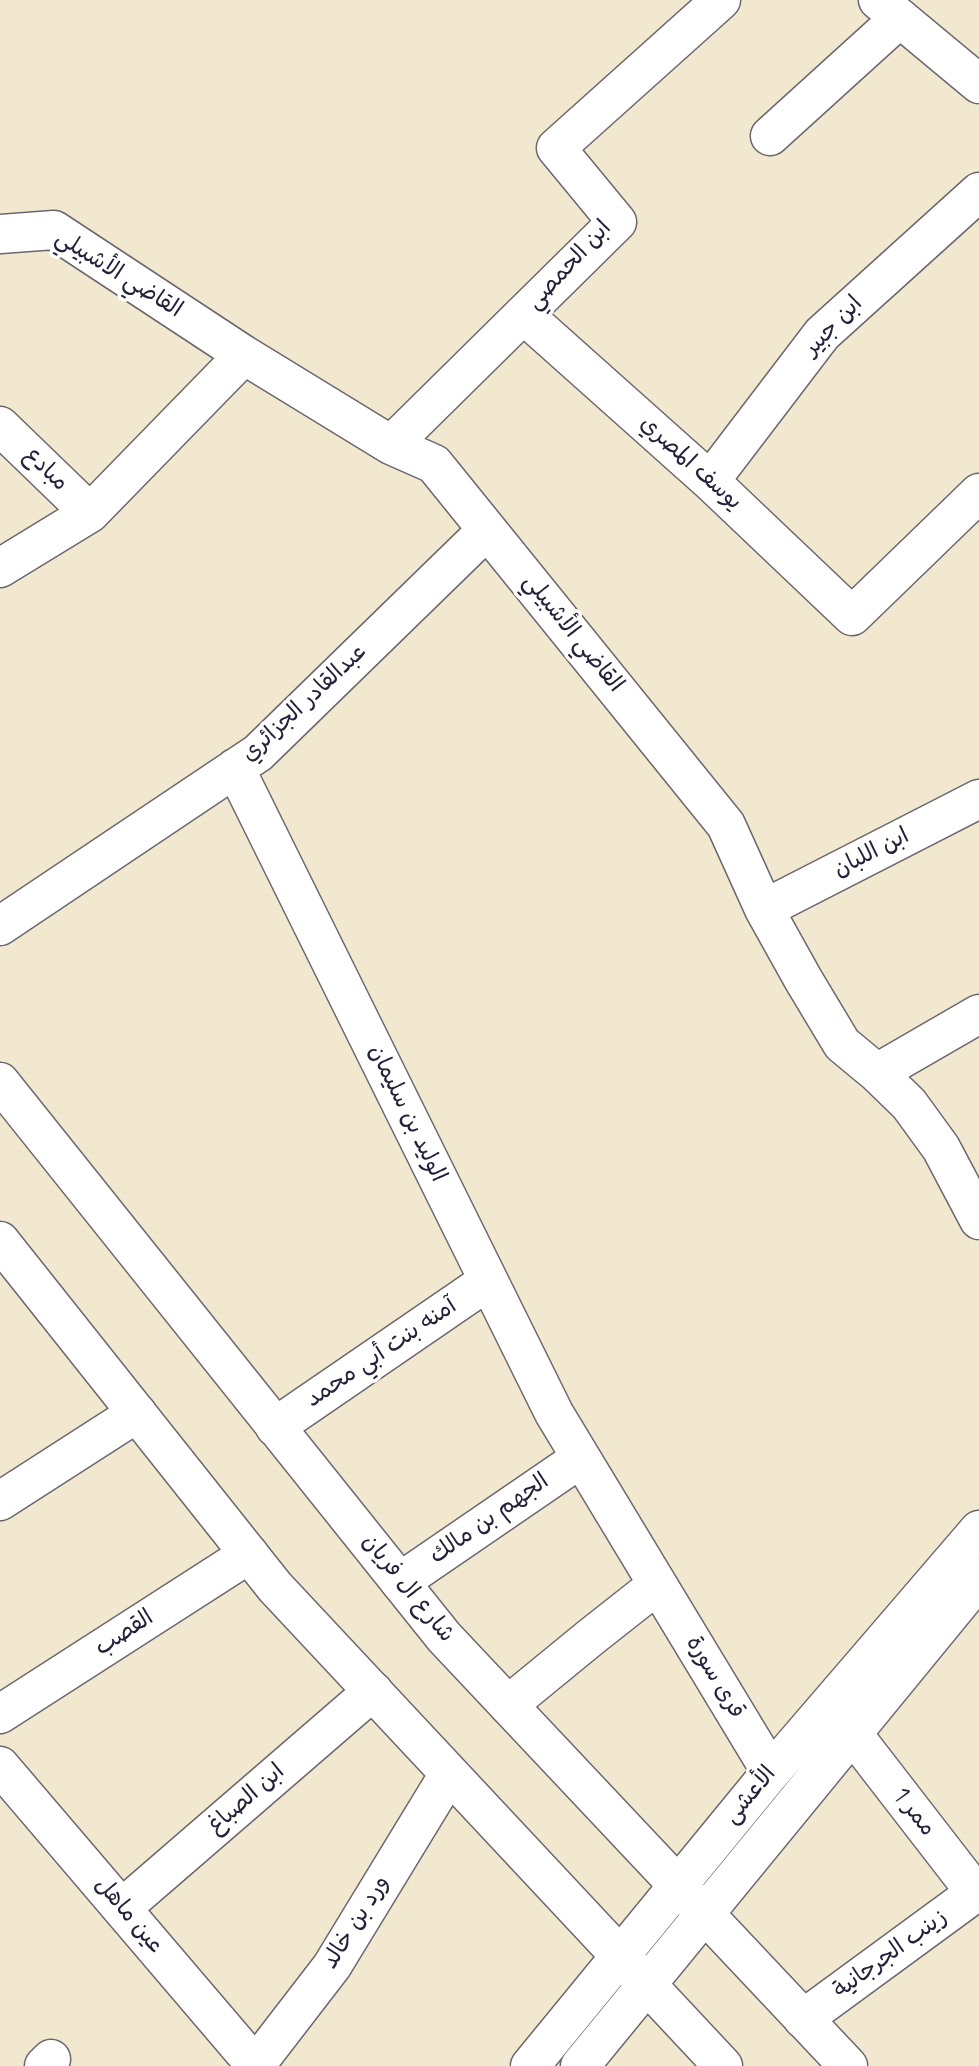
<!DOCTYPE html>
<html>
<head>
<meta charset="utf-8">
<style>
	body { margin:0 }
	canvas { display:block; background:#f2e8d0 }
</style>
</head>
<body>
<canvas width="979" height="2066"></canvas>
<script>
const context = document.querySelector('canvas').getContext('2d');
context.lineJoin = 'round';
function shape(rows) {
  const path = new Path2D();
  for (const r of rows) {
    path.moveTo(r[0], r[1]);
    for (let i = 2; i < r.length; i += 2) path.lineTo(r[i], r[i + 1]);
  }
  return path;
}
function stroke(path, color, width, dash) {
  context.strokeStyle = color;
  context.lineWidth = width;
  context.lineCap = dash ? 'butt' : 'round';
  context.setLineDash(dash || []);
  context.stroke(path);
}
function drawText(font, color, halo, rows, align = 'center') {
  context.font = font + ' Mynerve,"Playpen Sans Arabic",sans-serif';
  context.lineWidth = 7;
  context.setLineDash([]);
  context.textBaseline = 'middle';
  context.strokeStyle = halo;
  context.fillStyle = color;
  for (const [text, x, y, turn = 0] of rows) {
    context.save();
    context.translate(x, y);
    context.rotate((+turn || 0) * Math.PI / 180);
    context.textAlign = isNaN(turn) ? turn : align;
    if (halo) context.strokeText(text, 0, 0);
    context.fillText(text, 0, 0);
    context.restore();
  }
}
const minor = shape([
	[878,0,979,84],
	[770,136,900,18],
	[0,234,54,230,244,355,391,445,434,464,726,825,764,909,803,979,842,1044,877,1073,909,1104,941,1148,979,1220],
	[524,315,710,481,852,616,979,493],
	[0,426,90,513],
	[391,445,617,222,556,148,721,0],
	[710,481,822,334,979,192],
	[0,568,90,513,244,355],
	[235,768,554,1413,771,1772],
	[764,909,979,799],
	[0,926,258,753,487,530],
	[877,1073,979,1014],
	[275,1427,488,1281],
	[0,1501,137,1413],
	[400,1582,581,1458],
	[508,1705,591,1637,657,1585],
	[0,1714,249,1554],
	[852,1733,975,1892],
	[0,1766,256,2066],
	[122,1908,373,1691],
	[803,2019,979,1890],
	[44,2066,51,2059],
	[255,2066,332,1966,449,1774]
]);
const tertiary = shape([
	[530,2066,771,1772,979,1530],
	[580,2066,979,1579]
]);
const secondary = shape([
	[0,1082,444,1637,848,2066],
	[0,1241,275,1587,723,2066]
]);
stroke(minor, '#6b676f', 41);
stroke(tertiary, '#6b676f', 41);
stroke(secondary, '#6b676f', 41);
stroke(minor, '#fff', 38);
stroke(tertiary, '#fff', 38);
stroke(secondary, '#fff', 38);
drawText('23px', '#22223b', '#fff', [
	["ابن الحمصي",570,266,-47],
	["القاضي الأشبيلي",118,275,32],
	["ابن جبير",834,327,-46],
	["يوسف المصري",690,464,42],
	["مبادع",45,470,44],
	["القاضي الأشبيلي",572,634,51],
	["عبدالقادر الجزائري",305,704,-43],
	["ابن اللبان",872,854,-27],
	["الوليد بن سليمان",406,1114,64],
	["آمنه بنت أبي محمد",382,1354,-34],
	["الجهم بن مالك",490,1520,-35],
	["شارع ال فريان",407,1589,51],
	["القصب",125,1634,-33],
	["قرى سورة",714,1678,59],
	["الأعشى",751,1796,-50],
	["ابن الصباغ",247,1800,-41],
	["ممر 1",913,1813,52],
	["عين ماهل",128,1916,50],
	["ورد بن خالد",357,1923,-58],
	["زينب الجرجانية",891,1955,-36]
]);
</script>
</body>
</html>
